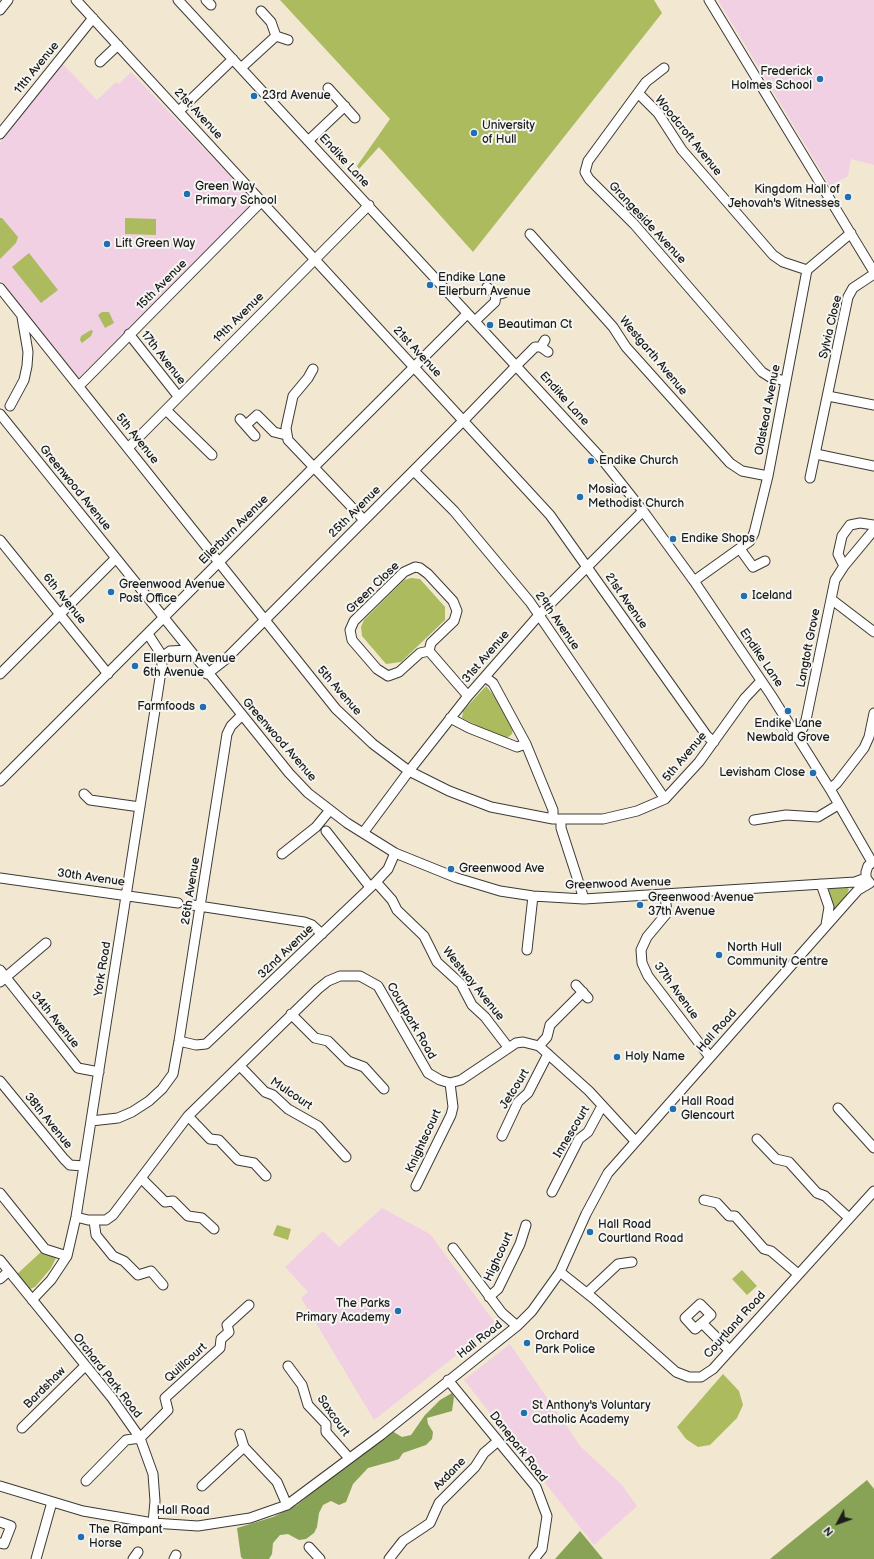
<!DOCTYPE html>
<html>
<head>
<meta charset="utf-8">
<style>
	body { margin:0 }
	#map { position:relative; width:874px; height:1559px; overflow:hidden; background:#f2e7d1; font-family:"Balsamiq Sans",sans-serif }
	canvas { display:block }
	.north { position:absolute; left:818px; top:1503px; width:40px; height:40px; -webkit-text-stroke:3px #f6f6f2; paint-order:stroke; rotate:229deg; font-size:11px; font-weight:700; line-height:16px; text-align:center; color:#1c1c1c }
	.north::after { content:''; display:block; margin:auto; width:14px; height:18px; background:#1c1c1c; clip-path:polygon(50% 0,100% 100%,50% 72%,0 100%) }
</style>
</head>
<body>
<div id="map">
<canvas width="874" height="1559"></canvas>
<div class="north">N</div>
</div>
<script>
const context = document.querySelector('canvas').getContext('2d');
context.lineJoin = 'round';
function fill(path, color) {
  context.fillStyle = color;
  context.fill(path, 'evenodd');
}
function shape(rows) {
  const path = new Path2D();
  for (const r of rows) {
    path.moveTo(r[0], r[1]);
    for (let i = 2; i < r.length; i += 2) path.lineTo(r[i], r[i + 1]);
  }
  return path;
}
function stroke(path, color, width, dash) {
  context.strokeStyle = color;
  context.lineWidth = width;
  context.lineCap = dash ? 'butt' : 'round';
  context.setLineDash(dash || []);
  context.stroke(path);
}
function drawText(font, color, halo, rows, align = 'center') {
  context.font = font + ' "Balsamiq Sans",sans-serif';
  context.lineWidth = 4;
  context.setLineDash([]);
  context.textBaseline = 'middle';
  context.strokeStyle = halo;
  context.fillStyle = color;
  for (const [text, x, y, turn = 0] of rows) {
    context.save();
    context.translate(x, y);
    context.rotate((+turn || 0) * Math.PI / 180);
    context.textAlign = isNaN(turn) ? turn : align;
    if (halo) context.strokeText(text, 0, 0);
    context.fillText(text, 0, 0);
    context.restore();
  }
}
fill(shape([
	[718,0,874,0,874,165,851,159,848,176,830,186],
	[62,63,97,100,116,82,119,84,131,72,250,197,250,207,79,378,0,280,0,143],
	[382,1208,430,1234,496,1324,374,1420,301,1298,308,1292,285,1267,323,1231,339,1247],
	[510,1344,581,1447,622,1485,637,1506,594,1545,464,1380]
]), '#f1d0e4');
fill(shape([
	[280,0,654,0,662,13,473,252,379,147,359,169,357,166,390,119],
	[0,218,2,218,18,237,16,243,0,259],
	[125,218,156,219,156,235,125,234],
	[29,253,58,290,41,303,12,267],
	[102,312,109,312,114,323,105,328,98,315],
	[91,330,93,331,91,336,82,343,80,340,81,336],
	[411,578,420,579,445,607,445,620,401,662,386,664,362,636,361,627,364,620,404,580],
	[486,686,496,698,513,728,512,734,507,738,504,739,504,737,490,732,462,718,463,711],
	[846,887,849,889,845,899,832,916,828,890,830,888],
	[277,1225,291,1229,288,1240,273,1235],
	[42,1251,53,1254,56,1258,51,1268,35,1287,30,1289,25,1287,15,1276],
	[742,1270,757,1286,747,1295,732,1279],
	[723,1374,739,1391,743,1405,737,1418,710,1445,698,1447,686,1439,677,1427]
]), '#abbb5e');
fill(shape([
	[452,1393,454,1397,452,1411,427,1418,428,1424,433,1432,432,1439,426,1445,403,1453,399,1459,393,1461,368,1468,353,1484,346,1502,339,1505,331,1501,323,1505,319,1513,317,1527,314,1533,306,1539,299,1540,288,1534,280,1535,273,1543,272,1554,269,1559,243,1559,241,1557,237,1528,273,1517,297,1505,346,1465,392,1431,402,1437,411,1435,425,1415,440,1400],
	[867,1480,874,1489,874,1559,770,1559],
	[580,1531,603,1559,555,1559]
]), '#88a355');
const minor = shape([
	[76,0,550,515,707,736,714,742],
	[178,0,601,458,643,511,694,581,771,695,830,789,872,862],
	[206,0,211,5],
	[709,0,874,272],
	[0,10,8,0],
	[261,11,271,22,276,36,288,40],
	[100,62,118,45],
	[241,68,276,36],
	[664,68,646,82,588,161,585,172,589,179,634,224,762,372,770,377,785,381],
	[328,88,355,118],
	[638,93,658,113,682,150,773,255,783,262,807,270],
	[179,111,233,59],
	[0,134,93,18],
	[308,141,345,106],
	[530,234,613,327,626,347,730,463,742,471,768,476],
	[487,287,496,295,504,293],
	[0,288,336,709,373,744,409,771,449,791,491,807,553,819,603,819,637,811,665,799,699,762,745,698,761,681],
	[475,321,495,302,496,295],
	[129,334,178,396],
	[545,340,541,347,548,352],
	[313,369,308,378,293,396,286,428,288,440,364,520],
	[79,386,262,201],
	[828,396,874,405],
	[10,406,24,380,27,366,28,352,22,317],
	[166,410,212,455],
	[0,414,289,773,308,793,347,823,395,853,457,878,500,891,533,896,584,899,855,882,866,878],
	[240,419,255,436],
	[246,425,257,415,274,432,286,435],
	[128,448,369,205],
	[816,454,874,466],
	[414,471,454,511,530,602,665,799],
	[810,478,848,297,853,288,874,274],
	[0,540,108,674],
	[740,549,753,567,765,561],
	[844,566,838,554,842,536,850,525,860,523,874,525],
	[694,581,750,541,754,533,768,476,807,270,851,233],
	[831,599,874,632],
	[429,651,431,643,454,621,457,611,453,601,428,574,420,568,415,567,404,572,354,621,350,630,352,640,377,669,388,676,399,672,420,653,429,651,468,696],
	[161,658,170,651,188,650],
	[0,674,116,558],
	[207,674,225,660,464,420,517,365,535,347,541,347],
	[485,677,493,683,526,744,553,810,553,819],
	[450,718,469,728,517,747,526,744],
	[795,733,803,728,806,720,835,580,844,566,874,530],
	[0,781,467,314],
	[830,789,837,783,864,748,869,737,874,713],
	[84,794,90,800,140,807],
	[561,820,561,828,584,899],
	[754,820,786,815,818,817,838,805],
	[326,831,370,887],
	[363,833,409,771,468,696,539,615,643,511],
	[282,854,316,827,330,810],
	[0,878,178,903],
	[376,882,392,900,397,910,424,936,437,962,461,984,472,1005,485,1017,508,1047],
	[870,883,866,878,866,872,868,866,874,861],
	[821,884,829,907,826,925],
	[665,895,667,913,647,937,641,950,642,963,648,976,709,1056],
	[192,905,304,922,312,925,322,934],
	[527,950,533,896],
	[0,970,78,1068,99,1072],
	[0,982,46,943],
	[576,985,588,998],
	[291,1014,315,1038,328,1041,348,1061,364,1067,384,1089],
	[179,1041,196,1045,206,1044,376,882,388,869,395,853],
	[539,1046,547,1037,550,1025,583,992],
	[240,1066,265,1092,273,1095,288,1109,318,1126,346,1157],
	[0,1081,64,1159,70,1165,84,1166],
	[838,1108,874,1148],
	[188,1116,210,1139,219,1140,238,1160,254,1163,266,1176],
	[91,1121,118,1118,132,1112,149,1101,162,1089,173,1074,179,1041,227,734,231,726,241,716],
	[502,1136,518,1102,528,1093,548,1054],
	[757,1139,776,1159,789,1162,817,1193,825,1196,849,1218],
	[141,1178,165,1202,173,1201,188,1216,202,1218,214,1229],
	[416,1186,451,1115,453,1107,450,1083],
	[552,1192,579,1139,588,1132,602,1106],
	[0,1193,45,1249,67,1256],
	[704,1200,717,1203,729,1216,735,1216,764,1249,771,1251,798,1274],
	[76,1217,88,1220,106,1220,113,1215,188,1116,318,989,328,981,340,976,360,976,378,986,428,1073,440,1080,450,1083,461,1080,516,1043,523,1042,539,1046,589,1091,635,1141],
	[94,1221,96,1235,113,1256,124,1261,138,1275,151,1271,163,1285],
	[453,1248,502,1313,517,1326],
	[0,1260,112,1398,140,1438,153,1474,155,1501,153,1523],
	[560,1272,594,1299,676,1372,689,1377,701,1377,713,1369,874,1191],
	[0,1279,9,1271],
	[587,1293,618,1264,632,1262],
	[489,1297,498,1289,520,1244,526,1225],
	[32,1300,51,1280,67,1256,76,1217,162,665,161,654,148,634],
	[702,1323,711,1315,700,1304,685,1318,695,1329,702,1323,729,1350],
	[288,1366,302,1385,308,1405,326,1424,326,1432,349,1458],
	[448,1380,536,1487,547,1516,542,1549,534,1559],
	[22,1428,85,1366],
	[240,1434,244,1447,277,1482,287,1505],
	[140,1438,168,1410,165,1398,220,1348,221,1339,229,1332,227,1325,249,1305],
	[86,1481,126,1440,140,1438],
	[0,1486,83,1511,153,1523,198,1526,250,1518,287,1505,381,1435,517,1326,532,1311,560,1272,586,1214,608,1173,849,900,858,890,870,883],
	[202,1486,244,1447],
	[0,1522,11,1526,4,1544,0,1543],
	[309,1547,320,1559],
	[36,1559,52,1502],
	[133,1559,138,1552],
	[174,1559,176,1555],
	[389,1559,403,1541,430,1523,439,1503,475,1467,484,1453,498,1441]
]);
stroke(minor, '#3c3a37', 11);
stroke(minor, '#fff', 9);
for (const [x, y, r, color] of [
	[820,79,4,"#1f6fb2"],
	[254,96,4,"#1f6fb2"],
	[474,133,4,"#1f6fb2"],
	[187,194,4,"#1f6fb2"],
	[848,197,4,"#1f6fb2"],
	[107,244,4,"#1f6fb2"],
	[430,285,4,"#1f6fb2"],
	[490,325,4,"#1f6fb2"],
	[591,461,4,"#1f6fb2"],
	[580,497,4,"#1f6fb2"],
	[673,539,4,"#1f6fb2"],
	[111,592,4,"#1f6fb2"],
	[744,596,4,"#1f6fb2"],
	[135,666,4,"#1f6fb2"],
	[203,707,4,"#1f6fb2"],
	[788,711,4,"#1f6fb2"],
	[813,773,4,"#1f6fb2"],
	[451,869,4,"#1f6fb2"],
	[640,905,4,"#1f6fb2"],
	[719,955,4,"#1f6fb2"],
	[617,1057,4,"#1f6fb2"],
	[673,1109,4,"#1f6fb2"],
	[590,1232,4,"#1f6fb2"],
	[398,1311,4,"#1f6fb2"],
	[527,1343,4,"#1f6fb2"],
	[524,1413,4,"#1f6fb2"],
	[81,1537,4,"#1f6fb2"]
]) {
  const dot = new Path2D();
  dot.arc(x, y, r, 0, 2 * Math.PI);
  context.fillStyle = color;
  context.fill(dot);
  stroke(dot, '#f6f6f2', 1.5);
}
drawText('12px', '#1c1c1c', '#f6f6f2', [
	["11th Avenue",37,68,-51],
	["21st Avenue",198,114,47],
	["Woodcroft Avenue",688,136,51],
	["Endike Lane",344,161,47],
	["Grangeside Avenue",647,223,47],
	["15th Avenue",162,285,-45],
	["19th Avenue",239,318,-45],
	["Sylvia Close",831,327,-77],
	["21st Avenue",417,352,47],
	["Westgarth Avenue",653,356,50],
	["17th Avenue",163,358,52],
	["Endike Lane",564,399,48],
	["Oldstead Avenue",768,410,-79],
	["5th Avenue",137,439,51],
	["Greenwood Avenue",75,488,51],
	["25th Avenue",355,512,-45],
	["Ellerburn Avenue",234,530,-45],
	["Green Close",373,588,-44],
	["6th Avenue",64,599,51],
	["21st Avenue",626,601,55],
	["29th Avenue",557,621,55],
	["Langtoft Grove",809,648,-79],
	["31st Avenue",486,657,-49],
	["Endike Lane",761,658,56],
	["5th Avenue",339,691,49],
	["Greenwood Avenue",279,740,49],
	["5th Avenue",685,757,-50],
	["30th Avenue",91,878,8],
	["Greenwood Avenue",618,884,-2],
	["26th Avenue",191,891,-81],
	["32nd Avenue",286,952,-44],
	["York Road",103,969,-81],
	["Westway Avenue",473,984,51],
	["37th Avenue",676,991,54],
	["34th Avenue",55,1020,51],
	["Courtpark Road",411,1021,60],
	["Hall Road",717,1031,-48],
	["Jetcourt",515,1089,-58],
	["Mulcourt",291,1094,34],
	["38th Avenue",48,1121,51],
	["Innescourt",572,1132,-59],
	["Knightscourt",424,1141,-65],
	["Highcourt",499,1257,-65],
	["Courtland Road",735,1325,-48],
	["Hall Road",480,1340,-38],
	["Quillcourt",186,1363,-42],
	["Orchard Park Road",107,1376,52],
	["Bardshaw",45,1388,-45],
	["Saxcourt",333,1416,55],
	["Danepark Road",518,1447,52],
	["Axdane",450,1474,-46],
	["Hall Road",183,1511]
]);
drawText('12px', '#1c1c1c', '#f6f6f2', [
	["Frederick",812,72,"right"],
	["Holmes School",812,86,"right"],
	["23rd Avenue",262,96],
	["University",482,126],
	["of Hull",482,140],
	["Green Way",195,187],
	["Primary School",195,201],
	["Kingdom Hall of",840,190,"right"],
	["Jehovah's Witnesses",840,204,"right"],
	["Lift Green Way",115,244],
	["Endike Lane",438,278],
	["Ellerburn Avenue",438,292],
	["Beautiman Ct",498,325],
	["Endike Church",599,461],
	["Mosiac",588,490],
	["Methodist Church",588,504],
	["Endike Shops",681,539],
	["Greenwood Avenue",119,585],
	["Post Office",119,599],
	["Iceland",752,596],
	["Ellerburn Avenue",143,659],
	["6th Avenue",143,673],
	["Farmfoods",195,707,"right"],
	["Endike Lane",788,724,"center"],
	["Newbald Grove",788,738,"center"],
	["Levisham Close",805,773,"right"],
	["Greenwood Ave",459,869],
	["Greenwood Avenue",648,898],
	["37th Avenue",648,912],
	["North Hull",727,948],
	["Community Centre",727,962],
	["Holy Name",625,1057],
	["Hall Road",681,1102],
	["Glencourt",681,1116],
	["Hall Road",598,1225],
	["Courtland Road",598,1239],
	["The Parks",390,1304,"right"],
	["Primary Academy",390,1318,"right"],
	["Orchard",535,1336],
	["Park Police",535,1350],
	["St Anthony's Voluntary",532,1406],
	["Catholic Academy",532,1420],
	["The Rampant",89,1530],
	["Horse",89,1544]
], 'left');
</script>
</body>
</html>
